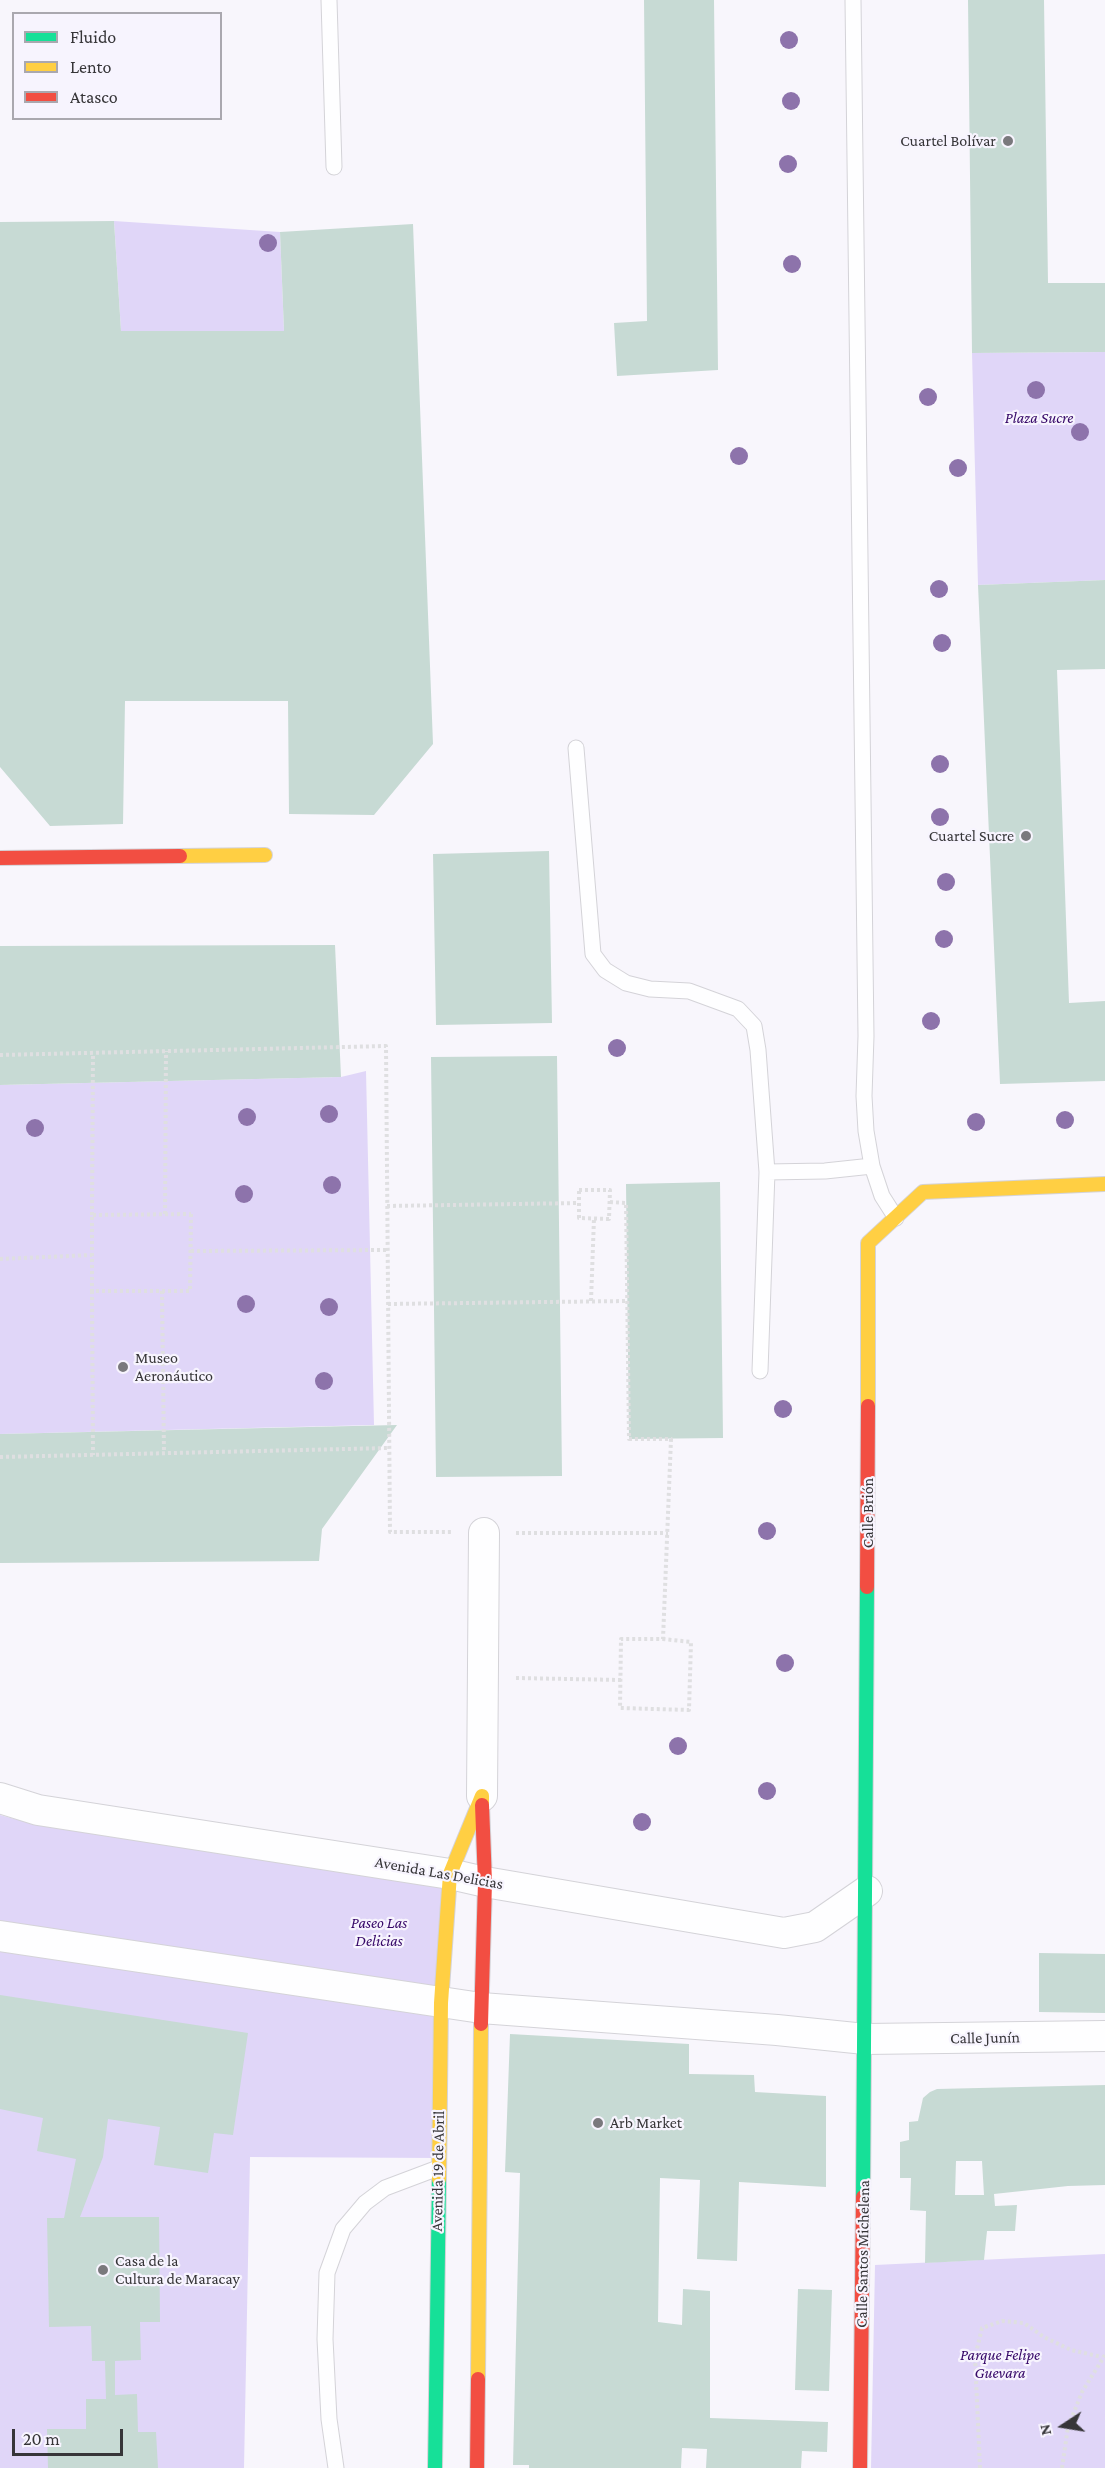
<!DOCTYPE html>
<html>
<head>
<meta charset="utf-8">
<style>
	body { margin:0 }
	#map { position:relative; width:1105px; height:2468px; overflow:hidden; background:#f8f6fc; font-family:"Crimson Pro",serif }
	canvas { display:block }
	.legend { position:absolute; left:12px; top:12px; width:210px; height:108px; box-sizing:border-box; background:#f7f4fe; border:2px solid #aaa8af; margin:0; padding:8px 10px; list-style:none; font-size:18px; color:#363538 }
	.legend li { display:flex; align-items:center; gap:12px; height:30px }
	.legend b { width:30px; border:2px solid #aaa8af }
	.north { position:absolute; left:1033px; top:2396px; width:60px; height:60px; -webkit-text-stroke:4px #f7f4fe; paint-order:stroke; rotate:258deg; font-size:16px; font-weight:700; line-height:24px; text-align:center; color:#363538 }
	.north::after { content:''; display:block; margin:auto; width:21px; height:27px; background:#363538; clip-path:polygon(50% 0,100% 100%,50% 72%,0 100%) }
	.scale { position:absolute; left:12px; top:2429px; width:111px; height:27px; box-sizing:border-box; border:3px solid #363538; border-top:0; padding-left:8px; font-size:18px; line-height:21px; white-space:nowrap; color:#363538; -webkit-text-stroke:4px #f7f4fe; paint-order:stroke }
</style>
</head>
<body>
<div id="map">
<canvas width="1105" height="2468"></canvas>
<ul class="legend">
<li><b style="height:8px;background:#16e098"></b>Fluido</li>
<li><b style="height:8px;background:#ffcf43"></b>Lento</li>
<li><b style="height:8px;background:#f24e42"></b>Atasco</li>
</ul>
<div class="north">N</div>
<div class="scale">20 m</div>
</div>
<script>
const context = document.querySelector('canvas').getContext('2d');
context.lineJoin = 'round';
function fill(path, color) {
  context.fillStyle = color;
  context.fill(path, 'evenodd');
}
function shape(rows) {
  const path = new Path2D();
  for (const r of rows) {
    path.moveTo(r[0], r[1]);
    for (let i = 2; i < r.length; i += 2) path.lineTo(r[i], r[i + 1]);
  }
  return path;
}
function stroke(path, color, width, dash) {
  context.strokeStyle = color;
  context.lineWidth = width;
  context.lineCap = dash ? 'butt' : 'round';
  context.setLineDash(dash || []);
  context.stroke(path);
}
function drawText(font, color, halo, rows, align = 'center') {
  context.font = font + ' "Crimson Pro",serif';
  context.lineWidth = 4.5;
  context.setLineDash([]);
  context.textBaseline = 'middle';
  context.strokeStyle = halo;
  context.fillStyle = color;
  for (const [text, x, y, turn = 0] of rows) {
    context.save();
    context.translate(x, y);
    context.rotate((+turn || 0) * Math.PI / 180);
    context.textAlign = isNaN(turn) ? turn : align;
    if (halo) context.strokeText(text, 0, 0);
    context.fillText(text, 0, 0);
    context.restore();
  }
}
fill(shape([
	[114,221,280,232,284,331,121,331],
	[1105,352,1105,580,978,585,972,353],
	[366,1071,374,1425,0,1434,0,1085,341,1077],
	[0,1815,37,1825,448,1881,439,2158,250,2157,244,2468,0,2468],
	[1105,2254,1105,2468,871,2468,875,2265]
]), '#e0d6f8');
fill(shape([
	[644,0,714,0,718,370,617,376,614,323,647,321],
	[968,0,1044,0,1048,283,1105,283,1105,352,972,353],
	[114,221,121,331,284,331,280,232,413,224,433,744,374,815,289,814,288,701,125,701,123,824,50,826,0,767,0,222],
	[1105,580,1105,669,1057,670,1069,1003,1105,1001,1105,1081,1000,1084,978,585],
	[549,851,552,1023,436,1025,433,854],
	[335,945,341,1077,0,1085,0,946],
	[557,1056,562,1476,436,1477,431,1057],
	[720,1182,723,1438,629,1439,626,1184],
	[397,1425,322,1529,319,1561,0,1563,0,1434],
	[1039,1953,1105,1954,1105,2013,1039,2012],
	[0,1995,248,2033,233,2135,214,2133,208,2173,154,2165,160,2127,108,2119,103,2157,80,2217,159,2217,160,2322,140,2322,141,2360,115,2361,115,2395,137,2394,138,2432,156,2432,158,2468,48,2468,47,2429,86,2429,86,2399,106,2399,105,2361,92,2361,91,2326,49,2327,47,2218,64,2218,76,2159,37,2151,43,2118,0,2109],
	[510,2034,689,2044,689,2074,754,2075,755,2092,826,2096,826,2187,739,2182,737,2261,697,2259,700,2180,660,2178,658,2322,682,2325,683,2289,710,2291,710,2418,828,2422,827,2452,802,2451,801,2468,706,2468,707,2449,682,2448,681,2468,529,2468,529,2465,513,2465,520,2173,505,2172],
	[1105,2085,1105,2185,1068,2186,994,2194,995,2206,1017,2205,1015,2231,987,2231,984,2260,925,2263,926,2211,910,2210,911,2178,900,2178,900,2142,909,2140,909,2122,918,2121,923,2098,930,2092,937,2089],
	[956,2161,982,2161,984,2195,955,2195],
	[798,2289,832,2290,829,2391,795,2390]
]), '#c7dad4');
const lane = shape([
	[329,0,334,167],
	[853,0,866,1036,864,1096,866,1131,872,1166,882,1196,896,1218],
	[576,748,593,954,605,970,626,983,650,989,689,991,738,1009,754,1026,758,1050,767,1172],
	[760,1371,767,1172,825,1171,872,1166],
	[336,2468,329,2419,325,2339,327,2273,343,2229,365,2203,385,2188,438,2168]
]);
const street = shape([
	[482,1796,484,1533],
	[0,1798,38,1810,450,1874,485,1882,784,1933,815,1927,867,1891],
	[0,1936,481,2008,777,2030,865,2039,1105,2036]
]);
const fast = shape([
	[863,2197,867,1587],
	[435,2468,439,2179]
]);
const slow = shape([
	[180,856,265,855],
	[868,1406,868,1243,923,1192,1105,1184],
	[439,2179,441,2003,450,1874,482,1796,482,1805],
	[478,2379,481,2024]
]);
const jam = shape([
	[0,858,180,856],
	[867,1587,868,1406],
	[481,2024,485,1882,482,1805],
	[477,2468,478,2379],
	[860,2468,863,2197]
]);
stroke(lane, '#d4d3d8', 17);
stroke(street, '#d4d3d8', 32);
stroke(fast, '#d4d3d8', 16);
stroke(slow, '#d4d3d8', 16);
stroke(jam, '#d4d3d8', 16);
stroke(shape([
	[0,1055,386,1046,390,1532,451,1532],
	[579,1190,610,1190,609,1219,579,1218,579,1190],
	[610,1202,626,1203,629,1439,671,1439,663,1639,621,1639,620,1708,689,1710,691,1642,663,1639],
	[387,1206,579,1203],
	[165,1214,166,1051],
	[191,1214,190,1291,92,1291,92,1215,191,1214],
	[92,1215,93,1053],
	[191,1251,388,1250],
	[0,1259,92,1255],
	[92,1291,93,1455],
	[162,1291,164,1453],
	[591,1301,594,1218],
	[388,1304,627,1301],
	[0,1457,389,1448],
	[516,1533,668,1533],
	[516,1678,621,1680],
	[980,2468,975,2357,982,2328,1002,2321,1024,2323,1044,2337,1071,2350,1102,2357],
	[1062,2468,1068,2427,1082,2392,1105,2355]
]), '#dfdfe1', 4, [3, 3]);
stroke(lane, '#fefeff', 15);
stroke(street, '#fefeff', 30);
stroke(fast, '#16e098', 14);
stroke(slow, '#ffcf43', 14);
stroke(jam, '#f24e42', 14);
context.fillStyle = '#8d73ab';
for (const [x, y] of [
	[789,40],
	[791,101],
	[788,164],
	[268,243],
	[792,264],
	[1036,390],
	[928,397],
	[1080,432],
	[739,456],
	[958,468],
	[939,589],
	[942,643],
	[940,764],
	[940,817],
	[946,882],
	[944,939],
	[931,1021],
	[617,1048],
	[329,1114],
	[247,1117],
	[1065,1120],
	[976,1122],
	[35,1128],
	[332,1185],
	[244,1194],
	[246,1304],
	[329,1307],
	[324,1381],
	[783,1409],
	[767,1531],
	[785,1663],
	[678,1746],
	[767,1791],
	[642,1822]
]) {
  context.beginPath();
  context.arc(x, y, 9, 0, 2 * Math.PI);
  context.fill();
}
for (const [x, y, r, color] of [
	[1008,141,6,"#7a797d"],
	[1026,836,6,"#7a797d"],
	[123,1367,6,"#7a797d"],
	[598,2123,6,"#7a797d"],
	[103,2270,6,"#7a797d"]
]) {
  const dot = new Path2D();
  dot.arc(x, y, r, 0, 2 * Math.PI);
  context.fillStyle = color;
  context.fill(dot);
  stroke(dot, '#f7f4fe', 2);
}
drawText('16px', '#363538', '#f7f4fe', [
	["Cuartel Bolívar",996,141,"right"],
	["Cuartel Sucre",1014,836,"right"],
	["Museo",135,1358],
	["Aeronáutico",135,1376],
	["Arb Market",610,2123],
	["Casa de la",115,2261],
	["Cultura de Maracay",115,2279]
], 'left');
drawText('italic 16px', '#360868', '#f7f4fe', [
	["Plaza Sucre",1039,418],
	["Paseo Las",379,1923],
	["Delicias",379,1941],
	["Parque Felipe",1000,2355],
	["Guevara",1000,2373]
]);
drawText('16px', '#363538', '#f7f4fe', [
	["Calle Brión",868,1513,-90],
	["Avenida Las Delicias",439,1873,10],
	["Calle Junín",985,2038,-1],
	["Avenida 19 de Abril",438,2171,-89],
	["Calle Santos Michelena",863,2254,-89]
]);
</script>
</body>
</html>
